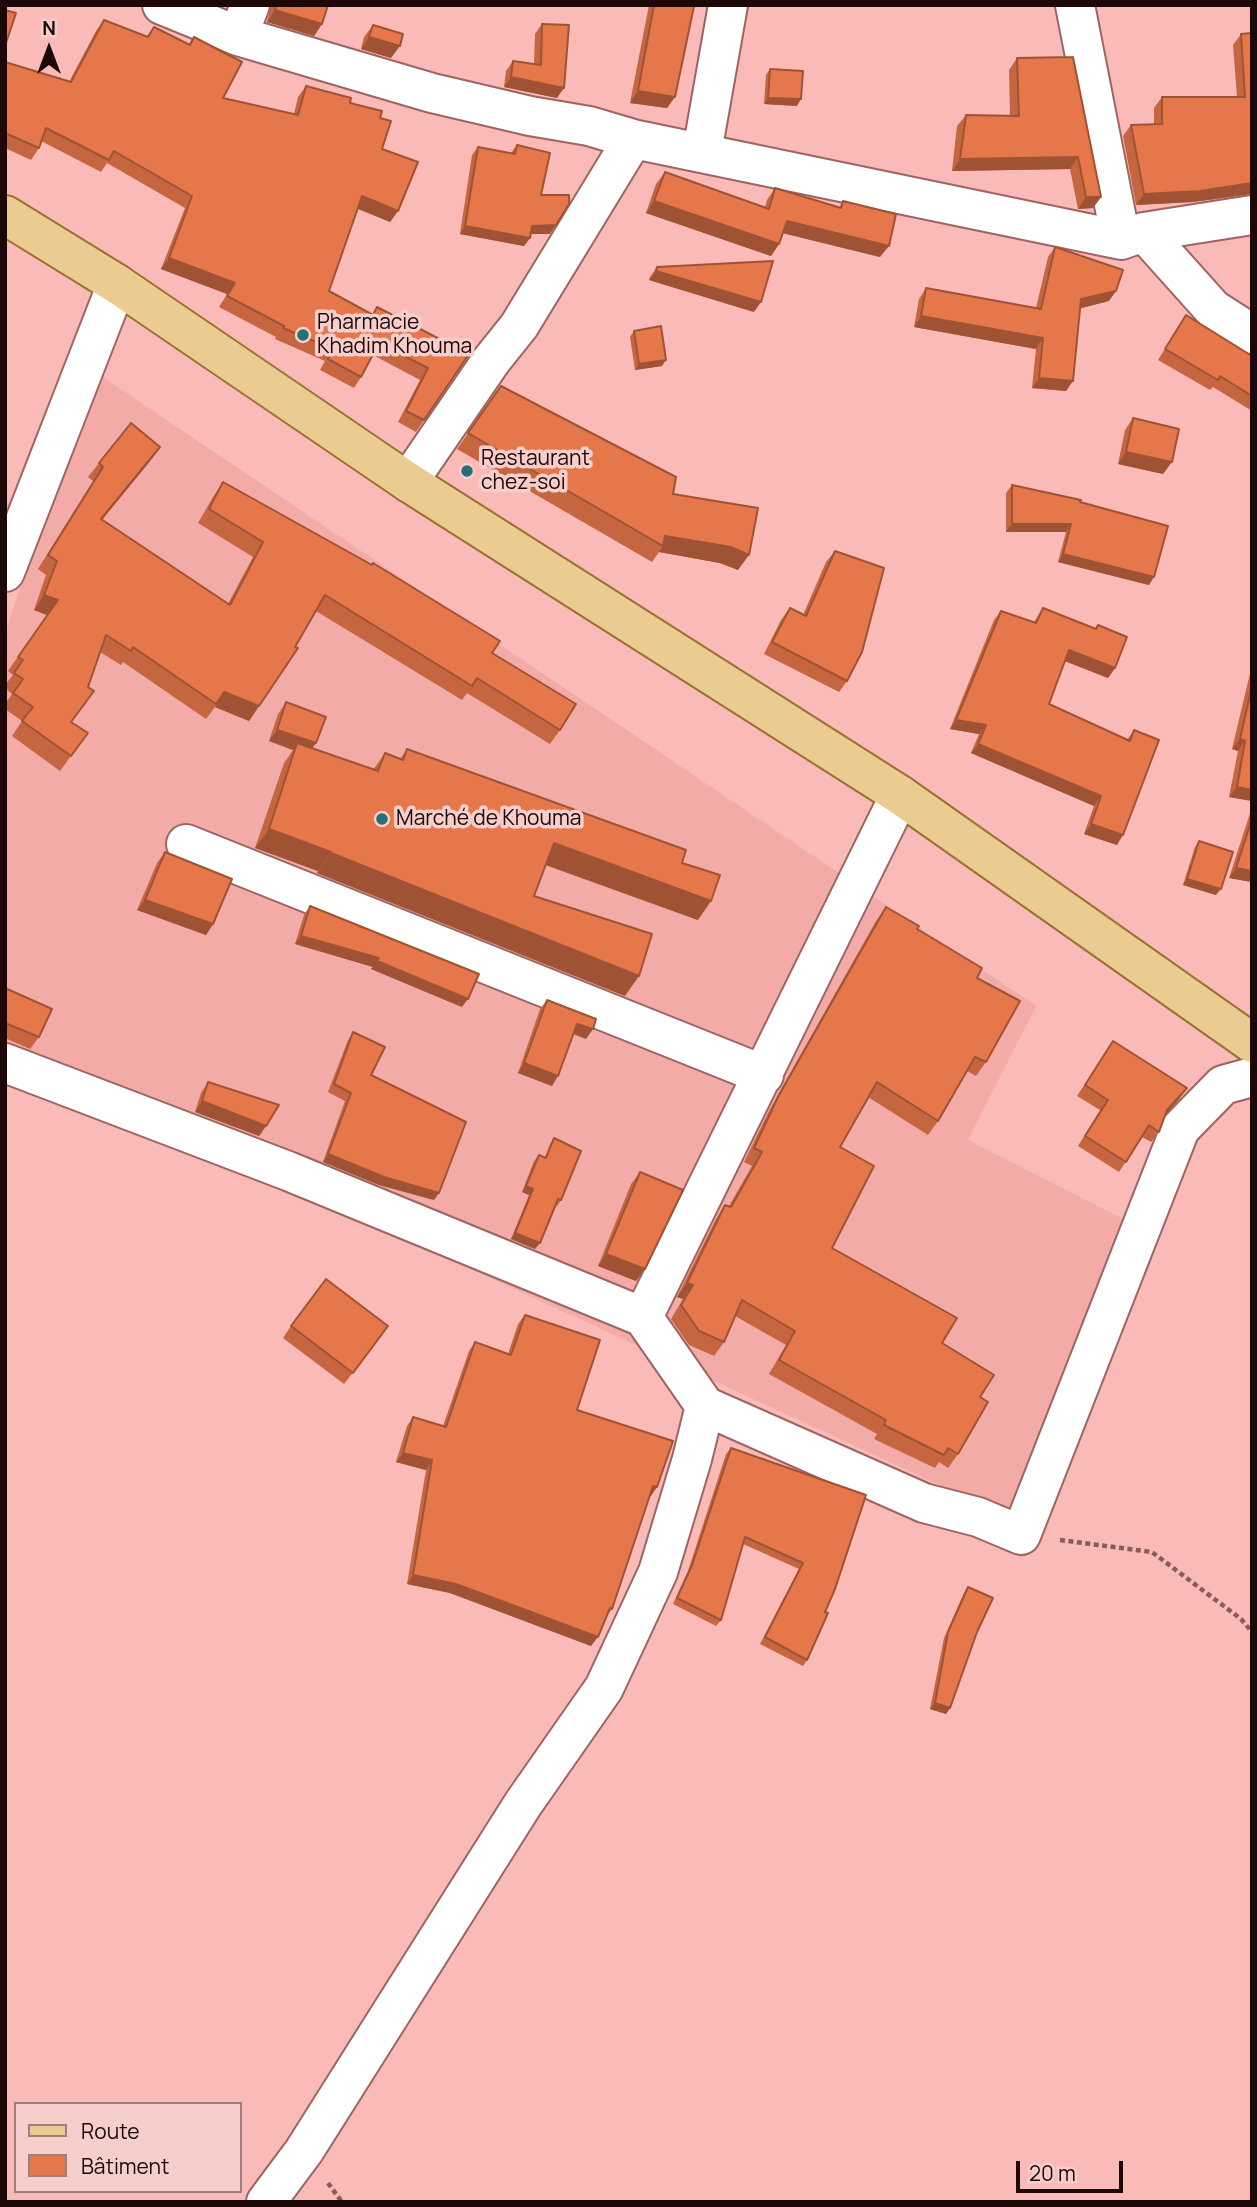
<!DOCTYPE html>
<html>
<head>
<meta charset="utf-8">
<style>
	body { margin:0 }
	#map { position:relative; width:1257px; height:2207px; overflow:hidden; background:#fabab7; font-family:Manrope,sans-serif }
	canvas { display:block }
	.frame { position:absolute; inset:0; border:7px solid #1d0808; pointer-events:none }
	.legend { position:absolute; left:14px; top:2102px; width:228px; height:91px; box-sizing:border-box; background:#f6cecc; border:2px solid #9f7f7e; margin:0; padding:9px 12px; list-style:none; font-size:21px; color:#1d0808 }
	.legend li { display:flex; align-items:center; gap:14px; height:35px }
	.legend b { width:35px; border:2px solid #9f7f7e }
	.north { position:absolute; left:14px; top:14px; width:70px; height:70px; -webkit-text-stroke:5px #f6cecc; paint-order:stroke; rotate:0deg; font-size:19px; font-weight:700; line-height:28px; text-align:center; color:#1d0808 }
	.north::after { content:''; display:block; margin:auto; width:24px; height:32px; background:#1d0808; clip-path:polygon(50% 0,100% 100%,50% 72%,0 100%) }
	.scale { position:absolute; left:1016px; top:2161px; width:107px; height:32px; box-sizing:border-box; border:4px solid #1d0808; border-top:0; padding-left:9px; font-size:21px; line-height:24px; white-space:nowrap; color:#1d0808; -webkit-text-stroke:5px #f6cecc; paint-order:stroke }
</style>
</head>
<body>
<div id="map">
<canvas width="1257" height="2207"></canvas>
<div class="frame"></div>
<ul class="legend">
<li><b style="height:9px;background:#eacc91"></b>Route</li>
<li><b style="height:19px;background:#e5774b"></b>Bâtiment</li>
</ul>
<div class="north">N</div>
<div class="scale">20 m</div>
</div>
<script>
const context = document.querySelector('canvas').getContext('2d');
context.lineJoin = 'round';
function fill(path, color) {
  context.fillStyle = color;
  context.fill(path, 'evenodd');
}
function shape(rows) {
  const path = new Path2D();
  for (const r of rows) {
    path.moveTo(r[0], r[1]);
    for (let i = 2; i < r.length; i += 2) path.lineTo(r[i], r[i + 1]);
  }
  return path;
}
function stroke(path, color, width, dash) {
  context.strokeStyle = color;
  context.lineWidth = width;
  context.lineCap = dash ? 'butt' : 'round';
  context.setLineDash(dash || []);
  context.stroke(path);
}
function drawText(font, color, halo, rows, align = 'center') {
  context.font = font + ' Manrope,sans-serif';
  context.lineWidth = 7;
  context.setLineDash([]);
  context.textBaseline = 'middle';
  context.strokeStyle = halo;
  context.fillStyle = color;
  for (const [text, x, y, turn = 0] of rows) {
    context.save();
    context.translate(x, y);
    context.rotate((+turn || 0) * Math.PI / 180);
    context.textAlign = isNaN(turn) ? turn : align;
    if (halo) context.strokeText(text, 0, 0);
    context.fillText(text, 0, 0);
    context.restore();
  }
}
fill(shape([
	[94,371,1036,1006,968,1140,1131,1223,1009,1517,5,1054,5,633]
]), '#f3aba8');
const minor = shape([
	[162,5,238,36,432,93,530,116,589,126,633,139,1121,240,1144,232,1252,215],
	[1075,5,1121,240],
	[238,36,250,5],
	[702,152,728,5],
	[1144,232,1213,309,1252,334],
	[408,482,491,361,519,326,633,139],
	[5,572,117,284],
	[186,844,764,1075],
	[5,1063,288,1171,643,1317,705,1406,924,1503,978,1517,1021,1535,1180,1129,1223,1085,1252,1077],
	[643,1317,900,795],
	[266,2202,304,2151,523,1804,604,1688,658,1572,692,1459,705,1406]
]);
const primary = shape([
	[5,215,117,284,408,482,900,795,1252,1043]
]);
stroke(minor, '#9e6462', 42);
stroke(primary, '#997132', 42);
stroke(shape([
	[1060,1540,1152,1552,1241,1619,1252,1632],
	[328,2183,342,2202]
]), '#865d5b', 4.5, [5, 3.5]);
stroke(minor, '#fff', 38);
stroke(primary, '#eacc91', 38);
fill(shape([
	[271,5,328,5,322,24,314,36,267,22],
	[649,5,691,5,675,97,667,108,630,103],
	[104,20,147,36,154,27,188,45,194,37,223,98,294,114,298,97,306,86,350,103,380,118,382,149,398,211,390,222,358,209,329,291,372,314,377,307,469,354,416,432,398,422,420,380,373,355,361,377,354,388,320,370,325,361,275,339,276,337,219,307,227,294,161,269,185,208,107,163,101,172,41,141,39,148,31,160,5,148,5,62,69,82,96,31],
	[542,24,557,98,504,87,506,71,513,61,534,64,535,34],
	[373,25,391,58,361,49,364,37],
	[1252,33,1252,194,1193,202,1136,205,1123,136,1131,125,1154,124,1154,108,1162,97,1237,97,1233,45,1241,34],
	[1073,57,1101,197,1093,208,1078,209,1070,169,952,171,957,126,966,115,1010,116,1009,70,1017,58],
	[770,69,797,106,764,104,766,75],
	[517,145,541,195,550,234,531,234,530,238,524,246,460,234,472,155,478,147,511,153],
	[665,172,765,207,767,200,775,188,839,208,843,201,880,257,783,233,779,244,771,256,646,213,656,184],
	[1055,247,1109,301,1080,308,1066,391,1032,388,1036,349,914,327,919,299,926,288,1036,308,1048,257],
	[657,267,754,312,649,280,650,277],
	[1186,315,1252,356,1252,411,1213,387,1210,390,1158,360],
	[634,331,662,366,635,370,630,337],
	[501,386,673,494,738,570,720,563,659,552,652,562,457,449],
	[1133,418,1163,474,1118,464,1125,430],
	[160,447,150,461,102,520,228,604,253,557,198,523,213,497,223,482,492,653,560,730,550,744,467,693,462,700,316,611,259,706,249,721,215,707,206,719,123,662,121,665,100,652,72,723,88,733,60,771,12,736,22,721,5,709,5,704,12,694,5,688,5,685,13,675,8,671,47,615,34,610,46,575,38,569,93,481,88,477,99,463],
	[1012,485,1080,502,1149,585,1058,562,1066,532,1006,532,1006,493],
	[835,551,847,681,839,692,764,654,781,620,790,608,803,615,826,562],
	[1043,608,1095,628,1098,625,1115,668,1108,678,1065,661,1049,704,1127,740,1134,730,1117,845,1084,834,1094,806,971,753,979,734,950,729,994,620,1001,611,1034,622],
	[1252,665,1252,801,1229,797,1238,751,1232,749],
	[286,702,313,749,373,770,385,753,400,759,407,749,682,863,698,920,546,865,534,896,625,996,317,873,318,871,255,848,284,763,293,750,269,741,278,714],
	[1252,807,1252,882,1229,878],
	[1199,841,1216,895,1183,885,1195,847],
	[165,852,213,924,206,935,137,910,157,863],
	[310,906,462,1007,371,969,373,967,295,944,304,915],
	[886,907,917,929,977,978,986,1062,976,1076,967,1071,938,1121,928,1135,868,1097,840,1147,832,1248,942,1343,980,1397,958,1454,948,1468,939,1462,935,1468,874,1439,877,1434,769,1374,786,1345,735,1316,724,1342,714,1356,689,1345,671,1319,683,1299,677,1297,716,1219,725,1205,729,1206,752,1166,744,1162,770,1109,876,921],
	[5,988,39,1037,30,1049,5,1038],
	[547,1000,586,1039,574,1034,552,1086,518,1073,540,1009],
	[353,1032,371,1075,434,1200,379,1185,323,1162,345,1101,328,1092,348,1040],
	[1113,1041,1180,1098,1166,1114,1159,1132,1151,1142,1142,1137,1119,1172,1078,1146,1100,1110,1077,1096],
	[208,1082,266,1126,259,1136,195,1112,201,1093],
	[554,1138,561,1200,557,1206,556,1205,535,1249,511,1239,529,1195,522,1192,534,1161,539,1155,545,1157,550,1144],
	[640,1172,645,1269,636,1281,598,1266,631,1184],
	[525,1315,577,1410,651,1496,650,1496,612,1609,606,1617,591,1646,450,1593,407,1584,426,1470,396,1462,407,1426,413,1417,443,1426,469,1351,475,1342,508,1354,518,1324],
	[291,1326,380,1338,344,1384,283,1338],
	[731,1448,835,1589,825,1612,807,1660,803,1666,760,1644,799,1569,743,1544,721,1620,716,1626,673,1604,688,1571,726,1454],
	[968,1587,977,1632,950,1708,946,1714,930,1709,944,1638,964,1593]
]), '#c56640');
fill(shape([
	[275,10,322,24,314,36,267,22],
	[369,37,400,46,391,58,361,49],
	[511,77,564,88,557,98,504,87],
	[638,91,675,97,667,108,630,103],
	[768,98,801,99,797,106,764,104],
	[1078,157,1070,169,952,171,960,159],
	[1252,183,1252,194,1193,202,1136,205,1144,194],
	[362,196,398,211,390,222,354,207],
	[1086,197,1101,197,1093,208,1078,209],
	[654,201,779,244,771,256,646,213],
	[787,221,889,246,880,257,778,232],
	[556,225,550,234,526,234,532,226],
	[465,226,530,238,524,246,460,234],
	[169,258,235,283,227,294,161,269],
	[656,271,761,302,754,312,649,280],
	[1116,291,1109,301,1074,310,1081,299],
	[921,316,1043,338,1036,349,914,327],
	[666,360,662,366,635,370,639,364],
	[1039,378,1073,381,1066,391,1032,388],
	[160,447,150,461,90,534,101,519],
	[1126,452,1172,462,1163,474,1118,464],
	[1012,524,1071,524,1066,532,1006,532],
	[665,536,731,547,749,555,738,570,720,563,659,552,663,546],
	[1063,554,1154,577,1149,585,1058,562],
	[44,595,58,600,47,615,34,610],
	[1069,650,1115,668,1108,678,1062,660],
	[224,692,259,706,249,721,215,707],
	[956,720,986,725,979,734,950,729],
	[277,730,316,743,308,755,297,743,293,750,269,741],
	[1240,739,1245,741,1238,751,1232,749],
	[978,744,1101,796,1094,806,971,753],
	[1237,787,1252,790,1252,801,1229,797],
	[1091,824,1123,835,1117,845,1084,834],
	[269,829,331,852,318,871,255,848],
	[554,843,711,901,698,920,540,863],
	[331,853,639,976,625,996,317,873],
	[1236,868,1252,871,1252,882,1229,878],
	[1187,879,1221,889,1216,895,1183,885],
	[145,900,213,924,206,935,137,910],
	[301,936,379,958,468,999,462,1007,371,969,373,967,295,944],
	[577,1024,593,1029,586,1039,571,1033],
	[524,1063,558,1076,552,1086,518,1073],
	[1187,1088,1180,1098,1160,1121,1167,1110],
	[202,1101,266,1126,259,1136,195,1112],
	[328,1154,439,1193,434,1200,379,1185,323,1162],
	[526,1186,533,1189,529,1195,522,1192],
	[515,1233,540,1243,535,1249,511,1239],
	[606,1254,645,1269,636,1281,598,1266],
	[687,1283,693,1285,683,1299,677,1297],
	[403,1453,432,1460,426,1470,396,1462],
	[653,1486,657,1487,651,1496,647,1495],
	[413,1575,456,1584,598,1637,591,1646,450,1593,407,1584],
	[935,1703,950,1708,946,1714,930,1709]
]), '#a05334');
const building = shape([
	[276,5,328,5,322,24,275,10,276,5],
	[654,5,694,6,675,97,638,91,654,5],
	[5,10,16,13,5,46,5,10],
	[104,20,148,37,154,27,190,45,194,37,242,62,223,98,298,115,306,86,351,98,350,103,382,111,380,118,391,121,382,149,418,162,398,211,362,196,329,291,373,315,377,307,469,354,424,420,406,411,428,368,379,343,361,377,328,359,333,349,283,328,284,326,227,296,235,283,169,258,192,196,114,151,109,160,46,128,39,148,5,133,5,62,71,82,104,20],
	[542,24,569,25,564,88,511,77,513,61,541,65,542,24],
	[373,25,403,34,400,46,369,37,373,25],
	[1252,33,1252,183,1200,191,1144,194,1131,125,1162,124,1162,97,1245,97,1241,34,1252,33],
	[1073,57,1101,197,1086,197,1078,157,960,159,966,115,1019,116,1017,58,1073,57],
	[770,69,803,71,801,99,768,98,770,69],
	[517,145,550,153,541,195,569,195,569,204,556,225,532,226,530,238,465,226,478,147,515,154,517,145],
	[665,172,769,209,775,188,841,208,843,201,896,214,889,246,787,221,779,244,654,201,665,172],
	[1055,247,1123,270,1116,291,1081,299,1073,381,1039,378,1043,338,921,316,926,288,1041,309,1055,247],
	[773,261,761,302,656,271,657,267,773,261],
	[1186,315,1252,356,1252,396,1220,376,1218,380,1165,349,1186,315],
	[661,326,666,360,639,364,634,331,661,326],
	[501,386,676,477,673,494,758,508,749,555,731,547,665,536,663,546,468,433,501,386],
	[1133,418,1179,429,1172,462,1126,452,1133,418],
	[131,423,160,447,101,519,230,605,263,542,209,509,223,482,372,565,373,563,500,641,492,653,576,704,560,730,477,678,472,686,325,595,295,647,298,648,259,706,224,692,216,704,133,647,131,651,106,635,88,687,94,691,71,722,88,733,71,756,22,721,33,707,13,693,23,679,14,673,23,660,18,657,58,600,44,595,57,561,48,555,103,467,99,463,131,423],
	[1012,485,1081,500,1080,502,1168,526,1154,577,1063,554,1071,524,1012,524,1012,485],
	[835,551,884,568,862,652,847,681,772,642,790,608,806,616,835,551],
	[1043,608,1096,629,1098,625,1127,637,1115,668,1069,650,1049,704,1130,741,1134,730,1159,740,1123,835,1091,824,1101,796,978,744,986,725,956,720,1001,611,1036,623,1043,608],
	[1252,686,1252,790,1237,787,1245,741,1240,739,1252,686],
	[286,702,326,717,316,743,277,730,286,702],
	[297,743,378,771,385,753,403,760,407,749,686,850,682,863,720,875,711,901,554,843,534,896,652,934,639,976,331,853,331,852,269,829,297,743],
	[1252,819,1252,871,1236,868,1252,819],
	[1199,841,1233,852,1221,889,1187,879,1199,841],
	[165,852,232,879,213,924,145,900,165,852],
	[310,906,479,974,468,999,377,961,379,958,301,936,310,906],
	[886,907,919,926,917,929,982,968,977,978,1020,1001,986,1062,975,1057,938,1121,877,1082,840,1147,874,1166,832,1248,957,1318,942,1343,994,1375,980,1397,988,1402,958,1454,948,1448,944,1455,884,1425,886,1420,779,1360,795,1331,742,1300,724,1342,699,1331,681,1305,693,1285,687,1283,725,1205,731,1207,762,1152,754,1148,779,1095,886,907],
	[5,988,52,1009,39,1037,5,1023,5,988],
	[547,1000,596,1019,593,1029,577,1024,558,1076,524,1063,547,1000],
	[353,1032,385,1047,371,1075,466,1122,439,1193,384,1177,328,1154,351,1093,334,1084,353,1032],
	[1113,1041,1187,1088,1167,1110,1159,1132,1149,1125,1126,1162,1085,1136,1108,1100,1085,1085,1113,1041],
	[208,1082,279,1105,266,1126,202,1101,208,1082],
	[554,1138,581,1151,561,1200,558,1199,540,1243,515,1233,533,1189,526,1186,539,1155,546,1158,554,1138],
	[640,1172,683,1190,645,1269,606,1254,640,1172],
	[326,1279,388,1326,353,1373,291,1326,326,1279],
	[525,1315,600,1340,577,1410,673,1441,657,1487,653,1486,612,1609,610,1608,598,1637,456,1584,413,1575,432,1460,403,1453,413,1417,446,1427,475,1342,511,1355,525,1315],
	[731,1448,866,1495,835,1589,825,1612,828,1613,807,1660,765,1637,803,1563,745,1537,721,1620,677,1598,692,1565,731,1448],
	[968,1587,993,1598,977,1632,950,1708,935,1703,948,1632,968,1587]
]);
fill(building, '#e5774b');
stroke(building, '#a05334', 2);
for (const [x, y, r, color] of [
	[303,335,7,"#256f75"],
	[467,471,7,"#256f75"],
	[382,819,7,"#256f75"]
]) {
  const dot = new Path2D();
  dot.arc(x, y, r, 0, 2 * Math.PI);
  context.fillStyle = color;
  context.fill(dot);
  stroke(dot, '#f6cecc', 2.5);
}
drawText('21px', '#1d0808', '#f6cecc', [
	["Pharmacie",317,323],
	["Khadim Khouma",317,347],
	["Restaurant",481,459],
	["chez-soi",481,483],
	["Marché de Khouma",396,819]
], 'left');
</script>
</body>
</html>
